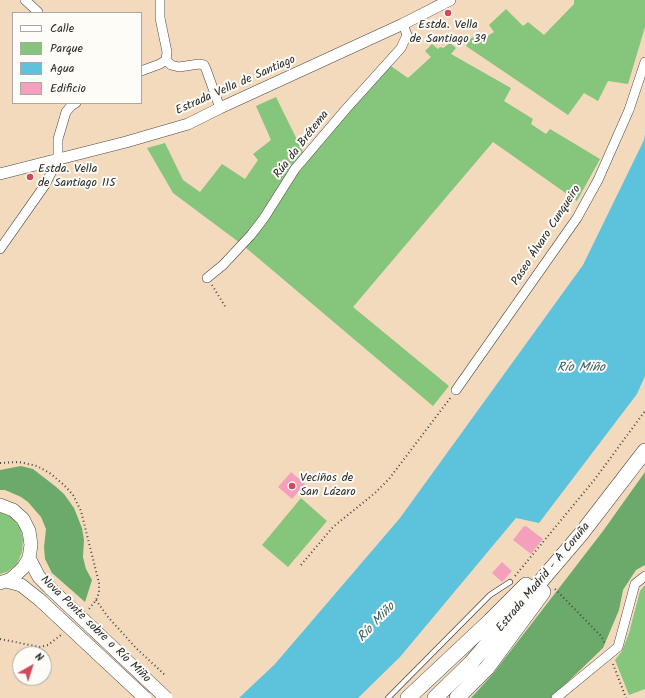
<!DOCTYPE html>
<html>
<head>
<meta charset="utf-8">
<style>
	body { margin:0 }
	#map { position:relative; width:645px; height:698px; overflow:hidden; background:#f4dabd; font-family:Kalam,sans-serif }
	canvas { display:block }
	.legend { position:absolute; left:12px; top:12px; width:130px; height:92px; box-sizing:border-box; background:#fdfcf7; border:1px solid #a9a8a5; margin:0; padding:5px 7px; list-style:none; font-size:12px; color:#2b2b2b }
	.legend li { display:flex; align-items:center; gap:8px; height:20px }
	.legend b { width:20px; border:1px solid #a9a8a5 }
	.north { position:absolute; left:12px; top:646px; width:40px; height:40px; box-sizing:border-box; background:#fdfcf7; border:1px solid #a9a8a5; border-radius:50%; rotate:39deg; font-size:11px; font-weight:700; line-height:16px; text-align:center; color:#2b2b2b }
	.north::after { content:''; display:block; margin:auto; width:14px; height:18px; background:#d1495b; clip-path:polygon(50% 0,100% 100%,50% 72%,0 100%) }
</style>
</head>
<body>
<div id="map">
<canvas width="645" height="698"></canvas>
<ul class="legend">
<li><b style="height:5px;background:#fff"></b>Calle</li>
<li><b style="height:11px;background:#85c57c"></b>Parque</li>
<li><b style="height:11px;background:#5dc2db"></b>Agua</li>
<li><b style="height:11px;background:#f4a0bc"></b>Edificio</li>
</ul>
<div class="north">N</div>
</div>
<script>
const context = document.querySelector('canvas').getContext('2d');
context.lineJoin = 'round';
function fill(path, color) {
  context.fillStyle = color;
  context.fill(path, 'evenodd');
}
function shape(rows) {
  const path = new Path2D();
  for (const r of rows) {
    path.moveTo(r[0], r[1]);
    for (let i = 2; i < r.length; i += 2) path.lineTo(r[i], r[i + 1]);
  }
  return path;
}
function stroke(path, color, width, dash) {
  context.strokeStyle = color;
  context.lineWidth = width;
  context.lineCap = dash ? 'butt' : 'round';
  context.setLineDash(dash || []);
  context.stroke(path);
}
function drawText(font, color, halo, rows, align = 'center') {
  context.font = font + ' Kalam,sans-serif';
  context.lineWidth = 4;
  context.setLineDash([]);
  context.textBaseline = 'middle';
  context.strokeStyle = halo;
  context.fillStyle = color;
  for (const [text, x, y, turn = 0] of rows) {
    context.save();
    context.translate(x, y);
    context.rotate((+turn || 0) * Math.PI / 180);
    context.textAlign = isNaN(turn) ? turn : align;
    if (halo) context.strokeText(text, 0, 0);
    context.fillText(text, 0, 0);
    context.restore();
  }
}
fill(shape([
	[574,0,645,0,645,27,628,84,608,81,598,101,584,93,568,115,466,46,468,43,466,41,481,33,486,37,494,32,489,25,506,9,523,26,528,22,544,35,574,4],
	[450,43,456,48,451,54,511,88,504,101,533,119,531,124,546,134,550,129,600,159,577,201,493,142,353,307,449,386,433,406,245,247,292,180,314,152,388,64,408,78,431,57,425,51,432,44,438,49,440,47,443,48],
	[276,97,304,154,240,243,173,193,147,148,165,143,183,180,200,192,222,164,245,179,258,160,253,154,271,140,256,106],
	[301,498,327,521,288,567,262,545],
	[0,512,11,517,20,527,23,539,22,552,17,564,7,572,0,574],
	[645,585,645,689,629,695,615,660,622,651,629,633,640,591]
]), '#85c57c');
fill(shape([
	[21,466,33,469,55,486,64,494,74,508,82,528,84,540,83,557,86,569,92,580,85,602,52,573,45,559,44,547,46,529,41,517,28,502,21,497,5,490,0,490,0,470],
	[645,472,645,565,636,570,623,590,619,610,603,648,551,698,471,698,492,675,603,531]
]), '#6caa6c');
fill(shape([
	[645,134,645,376,637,394,539,523,516,518,400,657,358,698,239,698,275,664,400,518,583,265,644,140]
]), '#5dc2db');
fill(shape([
	[291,472,305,484,292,499,278,487],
	[526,526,543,539,531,554,513,540,523,527],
	[502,562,512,571,502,582,492,573]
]), '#f4a0bc');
const service = shape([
	[388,698,490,595,510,582]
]);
const minor = shape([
	[25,0,38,12],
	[166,60,171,65,179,67,199,64,204,65,206,69,220,108],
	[141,71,160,64,166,60,167,52,160,18,160,0],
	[58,159,58,139,66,112,71,106,76,103],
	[0,249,45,185,52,171,50,161],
	[207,278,223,265,251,235,264,218,295,169,346,109,401,48,407,35,403,24],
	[456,390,577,218,598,180,629,110,645,62],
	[556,698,618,647,635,584,645,576]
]);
const tertiary = shape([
	[0,174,126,142,188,124,220,108,403,24,450,0]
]);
const secondary = shape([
	[0,505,13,510,23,519,29,531,31,545,29,558,23,568,11,579,0,583],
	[29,558,39,577,51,589],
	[6,581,21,585,40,600]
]);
const trunk = shape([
	[408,698,490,621,526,585],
	[435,698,471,663,581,534,645,451],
	[457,698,487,668,543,592]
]);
stroke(service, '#494541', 6);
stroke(minor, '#494541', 10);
stroke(tertiary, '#494541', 12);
stroke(secondary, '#494541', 14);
stroke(trunk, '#494541', 16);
stroke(shape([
	[212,285,226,308],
	[0,463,19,462,37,466,51,474,64,485,73,495,81,511,99,583,99,593,96,600,89,609],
	[301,565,333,527,375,493,389,479,451,397],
	[515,576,595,479,645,411],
	[555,589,602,637,605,645],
	[96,600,108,617,136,648,166,676],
	[0,639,40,647,48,645,61,635],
	[613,664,626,698]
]), '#494541', 2, [1, 3]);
stroke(service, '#fff', 4.5);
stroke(minor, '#fff', 9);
stroke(tertiary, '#fff', 11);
stroke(secondary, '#fff', 13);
stroke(trunk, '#fff', 15);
const secondaryBridge = shape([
	[51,589,166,698],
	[40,600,145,698]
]);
stroke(secondaryBridge, '#494541', 14, []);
stroke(secondaryBridge, '#fff', 13);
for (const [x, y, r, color] of [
	[448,13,4,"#d1495b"],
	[30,177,4,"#d1495b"],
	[292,486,4,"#d1495b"]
]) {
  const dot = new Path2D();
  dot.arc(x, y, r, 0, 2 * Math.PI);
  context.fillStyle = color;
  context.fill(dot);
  stroke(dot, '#fdfcf7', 1.5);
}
drawText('12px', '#2b2b2b', '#fdfcf7', [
	["Estda. Vella",448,26,"center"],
	["de Santiago 39",448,40,"center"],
	["Estda. Vella",38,170],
	["de Santiago 115",38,184],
	["Veciños de",300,479],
	["San Lázaro",300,493]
], 'left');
drawText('12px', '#2b2b2b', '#fdfcf7', [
	["Estrada Vella de Santiago",236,86,-24],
	["Rúa da Brétema",302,145,-52],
	["Paseo Álvaro Cunqueiro",547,236,-57],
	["Estrada Madrid - A Coruña",544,578,-50],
	["Nova Ponte sobre o Río Miño",95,630,44]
]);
drawText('italic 13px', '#3c6069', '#fdfcf7', [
	["Río Miño",581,369],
	["Río Miño",377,623,-47]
]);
</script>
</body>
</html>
